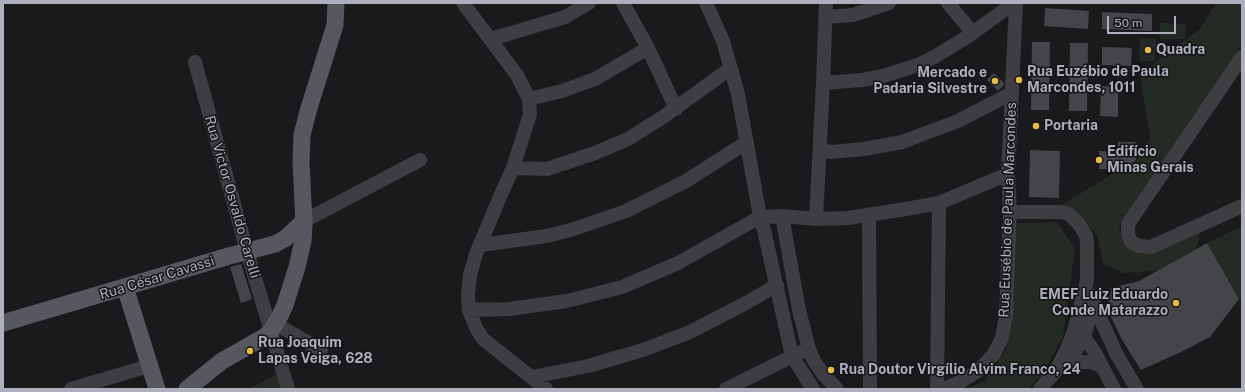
<!DOCTYPE html>
<html>
<head>
<meta charset="utf-8">
<style>
	body { margin:0 }
	#map { position:relative; width:1245px; height:392px; overflow:hidden; background:#1a191b; font-family:"Public Sans",sans-serif }
	canvas { display:block }
	.frame { position:absolute; inset:0; border:4px solid #adb0ba; pointer-events:none }
	.scale { position:absolute; left:1107px; top:16px; width:69px; height:18px; box-sizing:border-box; border:2px solid #adb0ba; border-top:0; padding-left:5px; font-size:12px; line-height:14px; white-space:nowrap; color:#adb0ba; -webkit-text-stroke:3px #151417; paint-order:stroke }
</style>
</head>
<body>
<div id="map">
<canvas width="1245" height="392"></canvas>
<div class="frame"></div>
<div class="scale">50 m</div>
</div>
<script>
const context = document.querySelector('canvas').getContext('2d');
context.lineJoin = 'round';
function fill(path, color) {
  context.fillStyle = color;
  context.fill(path, 'evenodd');
}
function shape(rows) {
  const path = new Path2D();
  for (const r of rows) {
    path.moveTo(r[0], r[1]);
    for (let i = 2; i < r.length; i += 2) path.lineTo(r[i], r[i + 1]);
  }
  return path;
}
function stroke(path, color, width, dash) {
  context.strokeStyle = color;
  context.lineWidth = width;
  context.lineCap = dash ? 'butt' : 'round';
  context.setLineDash(dash || []);
  context.stroke(path);
}
function drawText(font, color, halo, rows, align = 'center') {
  context.font = font + ' "Public Sans",sans-serif';
  context.lineWidth = 3;
  context.setLineDash([]);
  context.textBaseline = 'middle';
  context.strokeStyle = halo;
  context.fillStyle = color;
  for (const [text, x, y, turn = 0] of rows) {
    context.save();
    context.translate(x, y);
    context.rotate((+turn || 0) * Math.PI / 180);
    context.textAlign = isNaN(turn) ? turn : align;
    if (halo) context.strokeText(text, 0, 0);
    context.fillText(text, 0, 0);
    context.restore();
  }
}
fill(shape([
	[1216,3,1242,3,1242,45,1119,225,1123,241,1130,249,1145,254,1199,231,1199,239,1195,249,1156,271,1123,273,1103,263,1097,235,1075,213,1061,205,1136,160,1150,138,1140,74,1200,29],
	[1160,23,1185,24,1185,39,1160,39],
	[1140,38,1156,39,1155,61,1140,61],
	[1057,222,1075,248,1063,336,1043,374,1028,389,966,389,984,381,1006,350,1012,326,1017,223],
	[1242,226,1242,298,1239,299,1207,243],
	[278,374,282,389,248,389]
]), '#242b25');
fill(shape([
	[1045,8,1089,11,1088,29,1044,26],
	[1102,12,1152,14,1152,31,1102,29],
	[1032,42,1050,42,1049,110,1031,110],
	[1070,43,1088,43,1087,111,1069,111],
	[1102,47,1132,48,1131,66,1102,65],
	[994,73,1004,83,1004,85,998,91,987,80],
	[1101,86,1118,87,1118,117,1100,116],
	[1118,142,1136,142,1136,160,1120,170,1099,169,1099,151,1118,152],
	[1030,150,1060,151,1059,198,1029,197],
	[1207,243,1239,299,1210,337,1181,352,1141,370,1122,340,1108,311,1111,288,1139,281],
	[241,264,252,299,241,303,230,267]
]), '#444548');
stroke(shape([
	[463,3,517,75,529,99,530,114,513,168,502,192,476,254,470,275,468,295,469,310,476,328,483,339,546,389],
	[623,3,648,48,676,109],
	[706,3,723,41,738,94,760,217,764,230,792,356,813,389],
	[948,3,972,32],
	[825,17,853,15,889,3],
	[491,39,565,17,589,3],
	[1242,57,1128,224,1128,234,1131,242,1139,246,1151,247,1242,206],
	[195,62,247,251,288,389],
	[823,83,862,80,883,76,918,65,936,56,967,37,1014,3],
	[529,99,562,91,595,79,648,48],
	[820,150,831,152,864,149,902,142,958,121,1012,93],
	[513,168,547,169,595,153,628,139,663,117,731,68],
	[1010,212,1060,212,1069,214,1079,224,1086,236,1087,241,1087,281,1074,331,1066,351,1055,372,1040,389],
	[869,215,870,389],
	[782,216,799,310,809,349,814,361,824,375,837,389],
	[816,219,823,83,826,3],
	[304,221,420,160],
	[480,245,547,236,574,229,626,211,686,181,747,142],
	[1091,295,1100,318,1117,355,1137,389],
	[469,310,509,309,567,301,622,287,678,263,760,217,782,216,816,219,848,218,906,209,939,203,1008,174],
	[276,324,321,350],
	[1077,334,1084,337,1094,351,1114,389],
	[1069,362,1091,362,1101,366],
	[1068,363,1084,337,1090,314,1090,299],
	[532,377,588,366,643,350,690,332,746,303,777,285],
	[71,389,149,366],
	[726,389,801,352],
	[937,389,939,203],
	[944,389,960,382,979,370,994,354,1002,338,1006,316,1010,212,1008,174,1016,3]
]), '#3d3d42', 14);
stroke(shape([
	[125,287,157,389],
	[3,323,229,256,275,244,286,238,304,221],
	[187,389,222,361,266,336,271,331,280,316,285,305,297,267,303,241,304,224,301,161,302,135,309,108,335,25,336,3]
]), '#57585f', 17);
for (const [x, y, r, color] of [
	[1148,50,4,"#e6bd47"],
	[1019,80,4,"#e6bd47"],
	[995,81,4,"#e6bd47"],
	[1036,126,4,"#e6bd47"],
	[1099,160,4,"#e6bd47"],
	[1176,303,4,"#e6bd47"],
	[250,351,4,"#e6bd47"],
	[831,370,4,"#e6bd47"]
]) {
  const dot = new Path2D();
  dot.arc(x, y, r, 0, 2 * Math.PI);
  context.fillStyle = color;
  context.fill(dot);
  stroke(dot, '#151417', 1.5);
}
drawText('bold 14px', '#adb0ba', '#151417', [
	["Quadra",1156,50],
	["Rua Euzébio de Paula",1027,72],
	["Marcondes, 1011",1027,88],
	["Mercado e",987,73,"right"],
	["Padaria Silvestre",987,89,"right"],
	["Portaria",1044,126],
	["Edifício",1107,152],
	["Minas Gerais",1107,168],
	["EMEF Luiz Eduardo",1168,295,"right"],
	["Conde Matarazzo",1168,311,"right"],
	["Rua Joaquim",258,343],
	["Lapas Veiga, 628",258,359],
	["Rua Doutor Virgílio Alvim Franco, 24",839,370]
], 'left');
drawText('14px', '#adb0ba', '#151417', [
	["Rua Victor Osvaldo Carelli",232,197,74],
	["Rua Eusébio de Paula Marcondes",1008,210,-88],
	["Rua César Cavassi",157,278,-17]
]);
</script>
</body>
</html>
